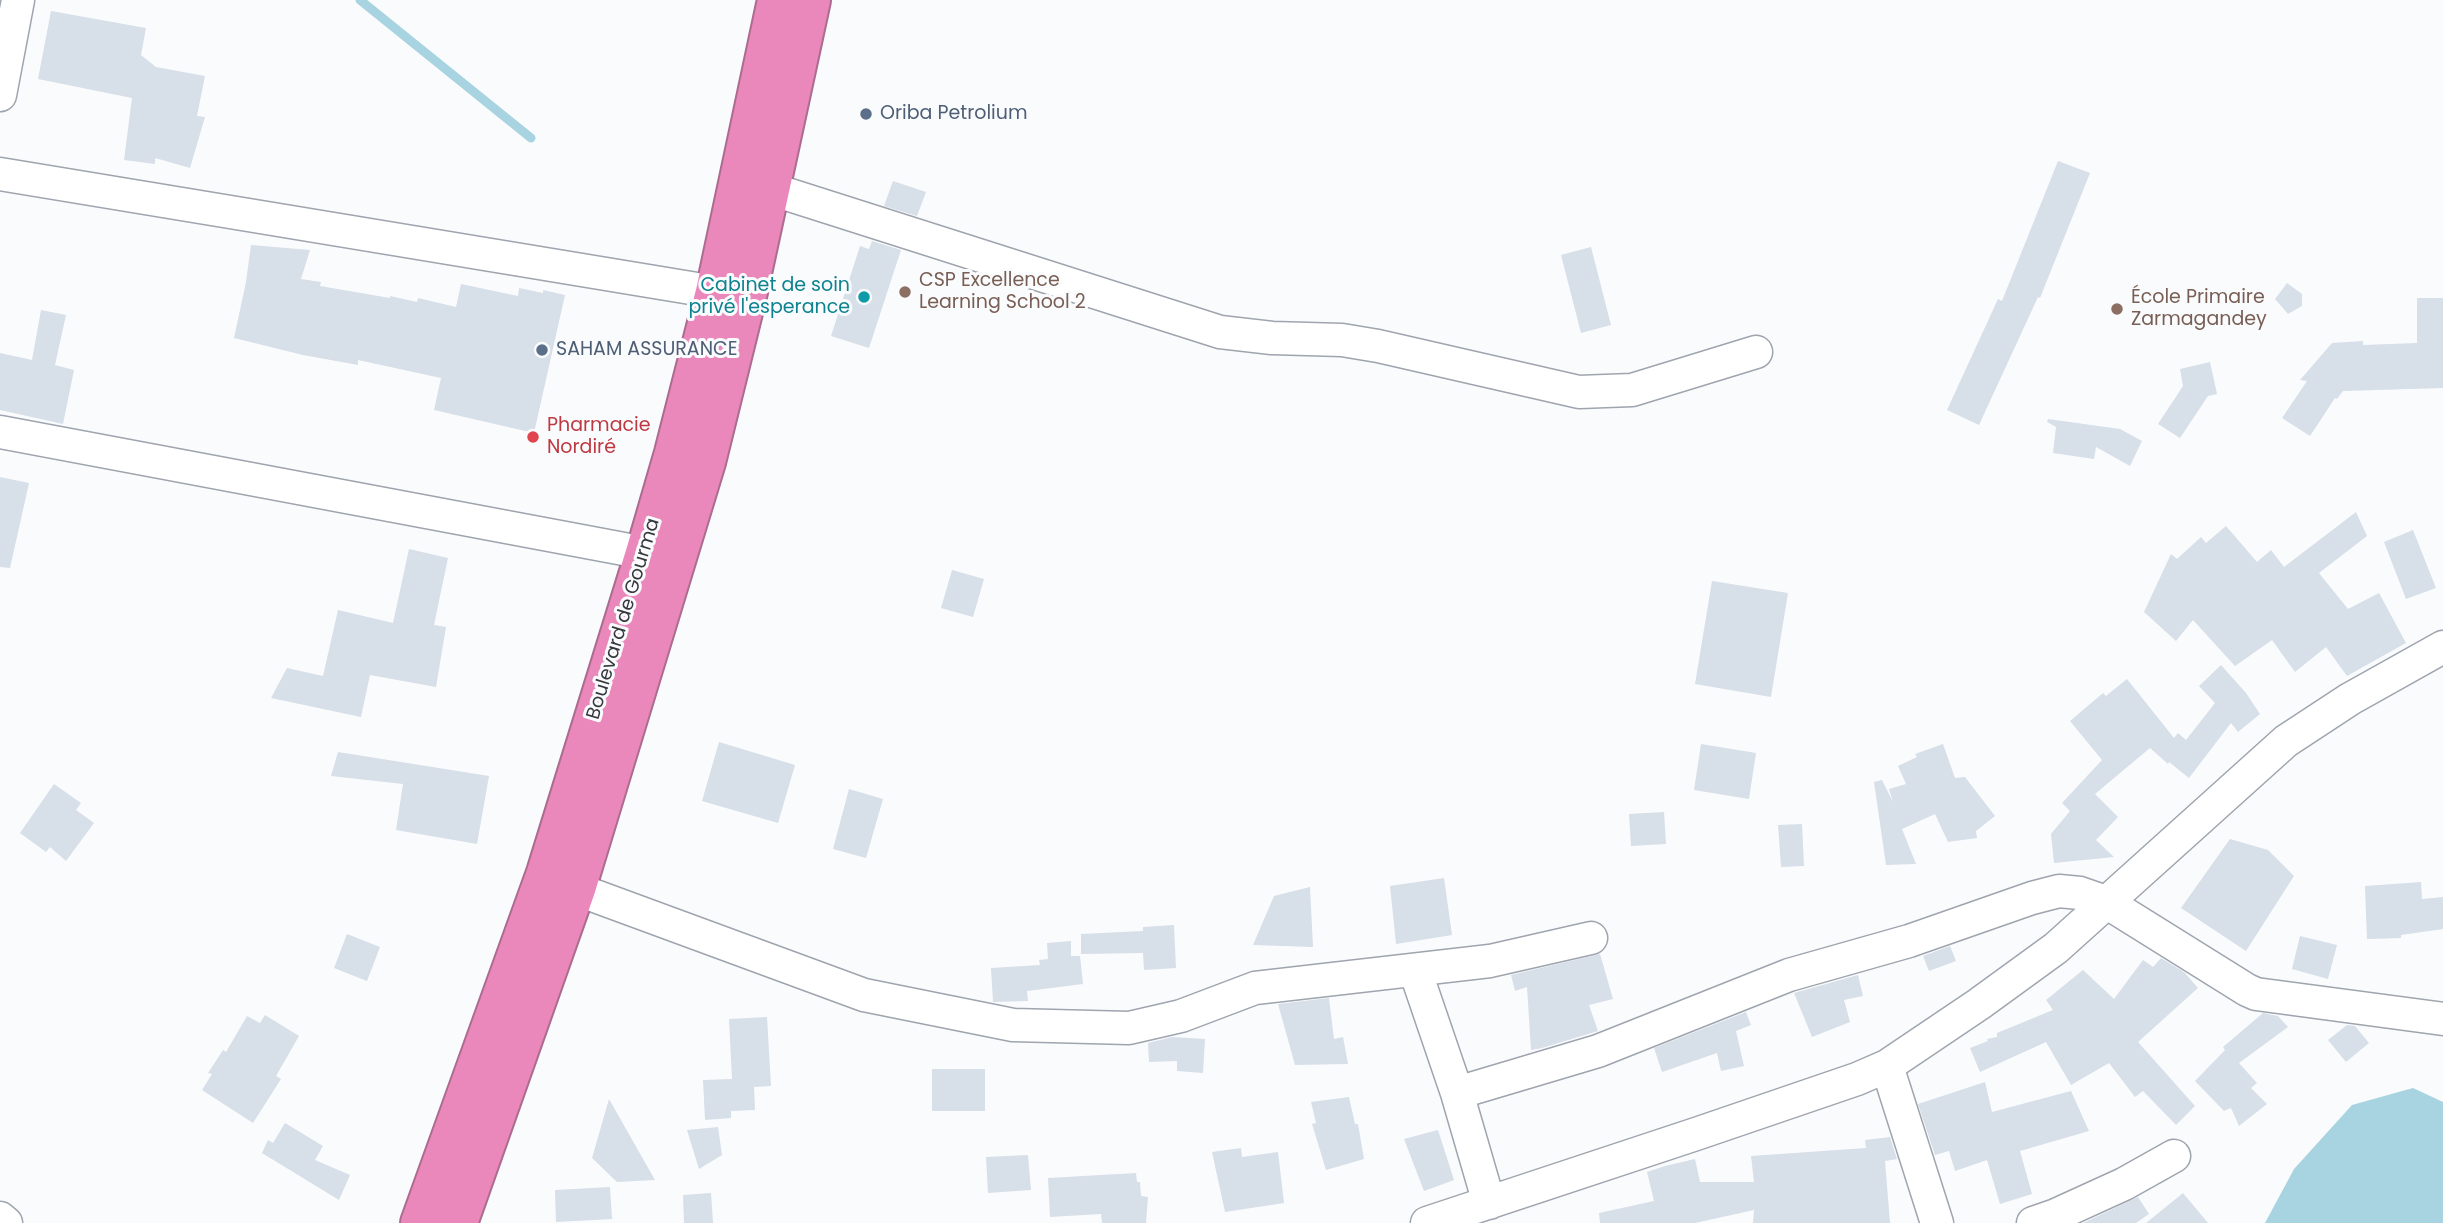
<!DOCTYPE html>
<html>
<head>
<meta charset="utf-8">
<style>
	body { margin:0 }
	canvas { display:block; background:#fafbfd }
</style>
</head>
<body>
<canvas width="2443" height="1223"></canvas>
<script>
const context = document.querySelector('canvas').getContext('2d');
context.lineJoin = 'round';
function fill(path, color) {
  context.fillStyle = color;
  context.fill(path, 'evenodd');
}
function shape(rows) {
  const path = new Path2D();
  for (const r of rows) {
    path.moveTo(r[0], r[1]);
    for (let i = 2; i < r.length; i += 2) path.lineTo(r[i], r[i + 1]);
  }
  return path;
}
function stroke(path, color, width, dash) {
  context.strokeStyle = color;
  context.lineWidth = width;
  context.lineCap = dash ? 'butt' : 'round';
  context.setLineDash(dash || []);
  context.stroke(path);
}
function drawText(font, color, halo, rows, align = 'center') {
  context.font = font + ' Poppins,sans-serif';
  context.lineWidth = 6;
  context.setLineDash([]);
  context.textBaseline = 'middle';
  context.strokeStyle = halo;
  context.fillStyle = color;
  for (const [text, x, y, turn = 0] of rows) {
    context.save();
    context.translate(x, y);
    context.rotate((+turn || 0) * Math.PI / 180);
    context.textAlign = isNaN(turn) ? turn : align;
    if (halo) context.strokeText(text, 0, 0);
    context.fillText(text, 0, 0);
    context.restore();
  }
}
fill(shape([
	[2413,1088,2443,1102,2443,1223,2265,1223,2294,1169,2352,1105]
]), '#a8d3e0');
stroke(shape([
	[360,0,531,138]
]), '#a8d3e0', 9);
fill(shape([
	[51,11,146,28,141,55,156,67,205,76,197,116,205,117,190,168,155,158,155,164,124,160,132,98,38,79],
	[2058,161,2090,173,2040,298,2038,297,1979,425,1947,410,1998,299,2002,301],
	[893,181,926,192,917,216,884,206],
	[872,241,901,250,869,348,831,336,860,246,869,249],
	[251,245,310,250,301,279,321,282,320,286,390,298,390,296,417,302,418,298,456,307,461,284,518,296,519,288,543,293,543,290,565,295,534,433,434,410,441,378,358,360,358,365,303,355,234,338,246,282],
	[1591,247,1611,325,1581,333,1561,255],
	[2287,283,2302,294,2302,306,2288,314,2275,299],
	[2417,298,2443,298,2443,388,2343,391,2337,399,2335,398,2310,436,2282,418,2307,381,2300,380,2332,343,2363,341,2363,345,2417,343],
	[41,310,66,315,55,365,74,370,63,424,0,410,0,353,32,360],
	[2210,362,2217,394,2208,396,2180,438,2158,424,2183,386,2180,369],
	[2048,419,2120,429,2142,441,2130,466,2096,447,2094,459,2053,453,2056,427,2047,422],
	[0,477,29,483,10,568,0,567],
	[2356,512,2367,536,2319,573,2348,609,2379,593,2406,643,2347,676,2326,647,2295,672,2272,640,2235,666,2193,620,2176,641,2144,612,2171,554,2177,559,2201,537,2206,543,2226,526,2257,562,2271,550,2284,567],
	[2413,530,2436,588,2406,599,2384,542],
	[409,549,448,558,434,625,446,627,436,687,370,675,361,717,271,698,287,668,323,676,338,610,393,623],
	[952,570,984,579,973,617,941,608],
	[1712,581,1788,593,1771,697,1695,684],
	[2221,665,2246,693,2260,714,2238,732,2231,723,2189,778,2169,762,2168,764,2150,748,2095,794,2118,817,2096,840,2114,857,2054,863,2051,834,2070,811,2062,803,2102,760,2070,721,2103,693,2106,696,2127,679,2174,738,2178,733,2186,740,2215,703,2199,686],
	[719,742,795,765,778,823,702,801],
	[1701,744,1756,753,1749,799,1694,790],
	[1943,744,1955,778,1965,777,1995,816,1976,831,1977,838,1948,842,1935,814,1902,829,1916,864,1886,865,1874,782,1882,780,1893,802,1889,789,1906,784,1898,766,1917,757,1915,754],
	[338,752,489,776,477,844,396,830,403,784,331,776],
	[54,784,81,803,76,810,94,823,66,861,50,847,46,852,20,833],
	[849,789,883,799,866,858,833,849],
	[1664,812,1666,844,1631,846,1629,814],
	[1802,824,1804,866,1781,867,1778,825],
	[2230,839,2268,850,2294,876,2246,951,2181,908],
	[1444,878,1452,935,1396,944,1390,886],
	[2421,882,2422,899,2443,897,2443,929,2401,935,2401,938,2367,939,2365,886],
	[1310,887,1313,947,1253,945,1274,896],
	[1174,925,1176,968,1144,970,1143,953,1081,954,1081,934,1143,931,1143,927],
	[347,934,380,947,367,981,334,968],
	[2300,936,2337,945,2328,979,2292,969],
	[1071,941,1071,956,1080,956,1083,984,1027,991,1028,1001,993,1002,991,968,1040,965,1039,960,1048,959,1047,943],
	[1950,946,1956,961,1929,971,1923,956],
	[1600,954,1613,999,1589,1005,1598,1031,1542,1048,1531,1050,1527,987,1515,991,1511,975],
	[2161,958,2184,972,2198,988,2138,1042,2195,1106,2176,1125,2143,1091,2135,1097,2109,1063,2071,1085,2046,1042,1980,1072,1970,1048,1988,1041,1987,1039,1997,1037,1997,1033,2053,1010,2046,1000,2083,970,2114,999,2143,960,2153,967],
	[1858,975,1863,996,1844,1000,1850,1022,1812,1037,1794,993],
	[1329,998,1334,1039,1343,1037,1348,1064,1295,1065,1278,1004],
	[1746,1012,1751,1025,1736,1031,1744,1066,1721,1071,1717,1053,1662,1072,1654,1048],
	[2263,1013,2278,1016,2288,1027,2239,1063,2257,1083,2251,1088,2267,1104,2239,1126,2231,1108,2224,1111,2195,1081,2225,1050,2223,1047],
	[265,1015,299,1036,276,1076,281,1079,253,1123,202,1090,212,1074,208,1073,223,1050,226,1052,247,1016,260,1023],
	[767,1017,771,1086,754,1087,755,1110,731,1111,731,1118,705,1120,703,1080,732,1079,729,1019],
	[2347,1025,2355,1026,2369,1043,2346,1062,2328,1040],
	[1172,1037,1205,1039,1203,1073,1177,1071,1177,1061,1149,1062,1148,1043],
	[932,1069,985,1069,985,1111,932,1111],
	[1985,1082,1992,1112,2071,1091,2089,1131,2020,1151,2032,1194,2000,1204,1987,1160,1955,1171,1949,1151,1935,1155,1918,1104],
	[1349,1097,1355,1124,1358,1124,1364,1159,1326,1170,1312,1124,1316,1123,1311,1102],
	[609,1099,655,1180,617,1182,592,1158],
	[285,1123,323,1146,315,1160,350,1175,339,1200,262,1153,268,1140,273,1143],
	[718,1127,722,1155,699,1169,687,1130],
	[1438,1130,1454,1180,1424,1191,1404,1139],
	[1890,1137,1897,1159,1885,1161,1890,1223,1753,1223,1754,1210,1695,1223,1600,1223,1599,1213,1654,1201,1647,1172,1665,1166,1695,1159,1700,1182,1754,1182,1751,1156,1866,1148,1865,1140],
	[1241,1148,1242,1157,1278,1152,1284,1203,1225,1212,1212,1152],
	[1028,1155,1031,1190,988,1193,986,1157],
	[1136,1173,1137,1182,1140,1182,1141,1196,1148,1197,1146,1223,1102,1223,1101,1214,1050,1217,1048,1178],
	[610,1187,612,1219,556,1222,555,1190],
	[711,1193,713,1223,684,1223,683,1195],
	[2183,1193,2208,1223,2146,1223],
	[2138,1197,2149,1214,2136,1223,2083,1223]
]), '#d7dfe8');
const street = shape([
	[0,95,18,0],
	[0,174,715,292],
	[771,189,1220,332,1272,338,1342,340,1378,346,1579,392,1632,390,1756,352],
	[0,432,645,553],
	[576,889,864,995,1013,1025,1129,1028,1181,1016,1255,988,1490,961,1591,938],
	[1415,970,1457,1093,1489,1203],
	[1887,1066,1937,1223],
	[1457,1093,1598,1051,1789,975,1909,941,2032,898,2059,891,2080,893,2106,902,2247,990,2256,994,2443,1019],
	[0,1218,6,1223],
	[1427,1223,1696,1134,1857,1079,1887,1066,1979,1004,2056,948,2286,741,2350,699,2443,647],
	[2033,1223,2056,1215,2124,1184,2174,1156]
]);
const highway = shape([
	[420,1223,546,873,645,553,674,453,715,292,777,0],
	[458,1223,576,889,706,462,747,296,811,0]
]);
stroke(street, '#9ea5ae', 35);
stroke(highway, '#ab6c8f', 42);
stroke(street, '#fff', 32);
stroke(highway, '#ea87bb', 38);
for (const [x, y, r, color] of [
	[866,114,7,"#5c6f8a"],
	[905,292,7,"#8d6e63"],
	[864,297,7,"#0f9aa8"],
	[2117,309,7,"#8d6e63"],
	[542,350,7,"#5c6f8a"],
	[533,437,7,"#e0444e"]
]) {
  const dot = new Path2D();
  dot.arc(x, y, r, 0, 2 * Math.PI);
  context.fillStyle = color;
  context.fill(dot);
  stroke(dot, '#fafbfd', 2.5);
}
drawText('19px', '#4e5e75', '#fafbfd', [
	["Oriba Petrolium",880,114],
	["SAHAM ASSURANCE",556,350]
], 'left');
drawText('19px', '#785e54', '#fafbfd', [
	["CSP Excellence",919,281],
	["Learning School 2",919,303],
	["École Primaire",2131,298],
	["Zarmagandey",2131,320]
], 'left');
drawText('19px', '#0d838f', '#fafbfd', [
	["Cabinet de soin",850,286],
	["privé l'esperance",850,308]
], 'right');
drawText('19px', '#be3a42', '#fafbfd', [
	["Pharmacie",547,426],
	["Nordiré",547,448]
], 'left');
drawText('19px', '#36393d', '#fafbfd', [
	["Boulevard de Gourma",624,619,-73]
]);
</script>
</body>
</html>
